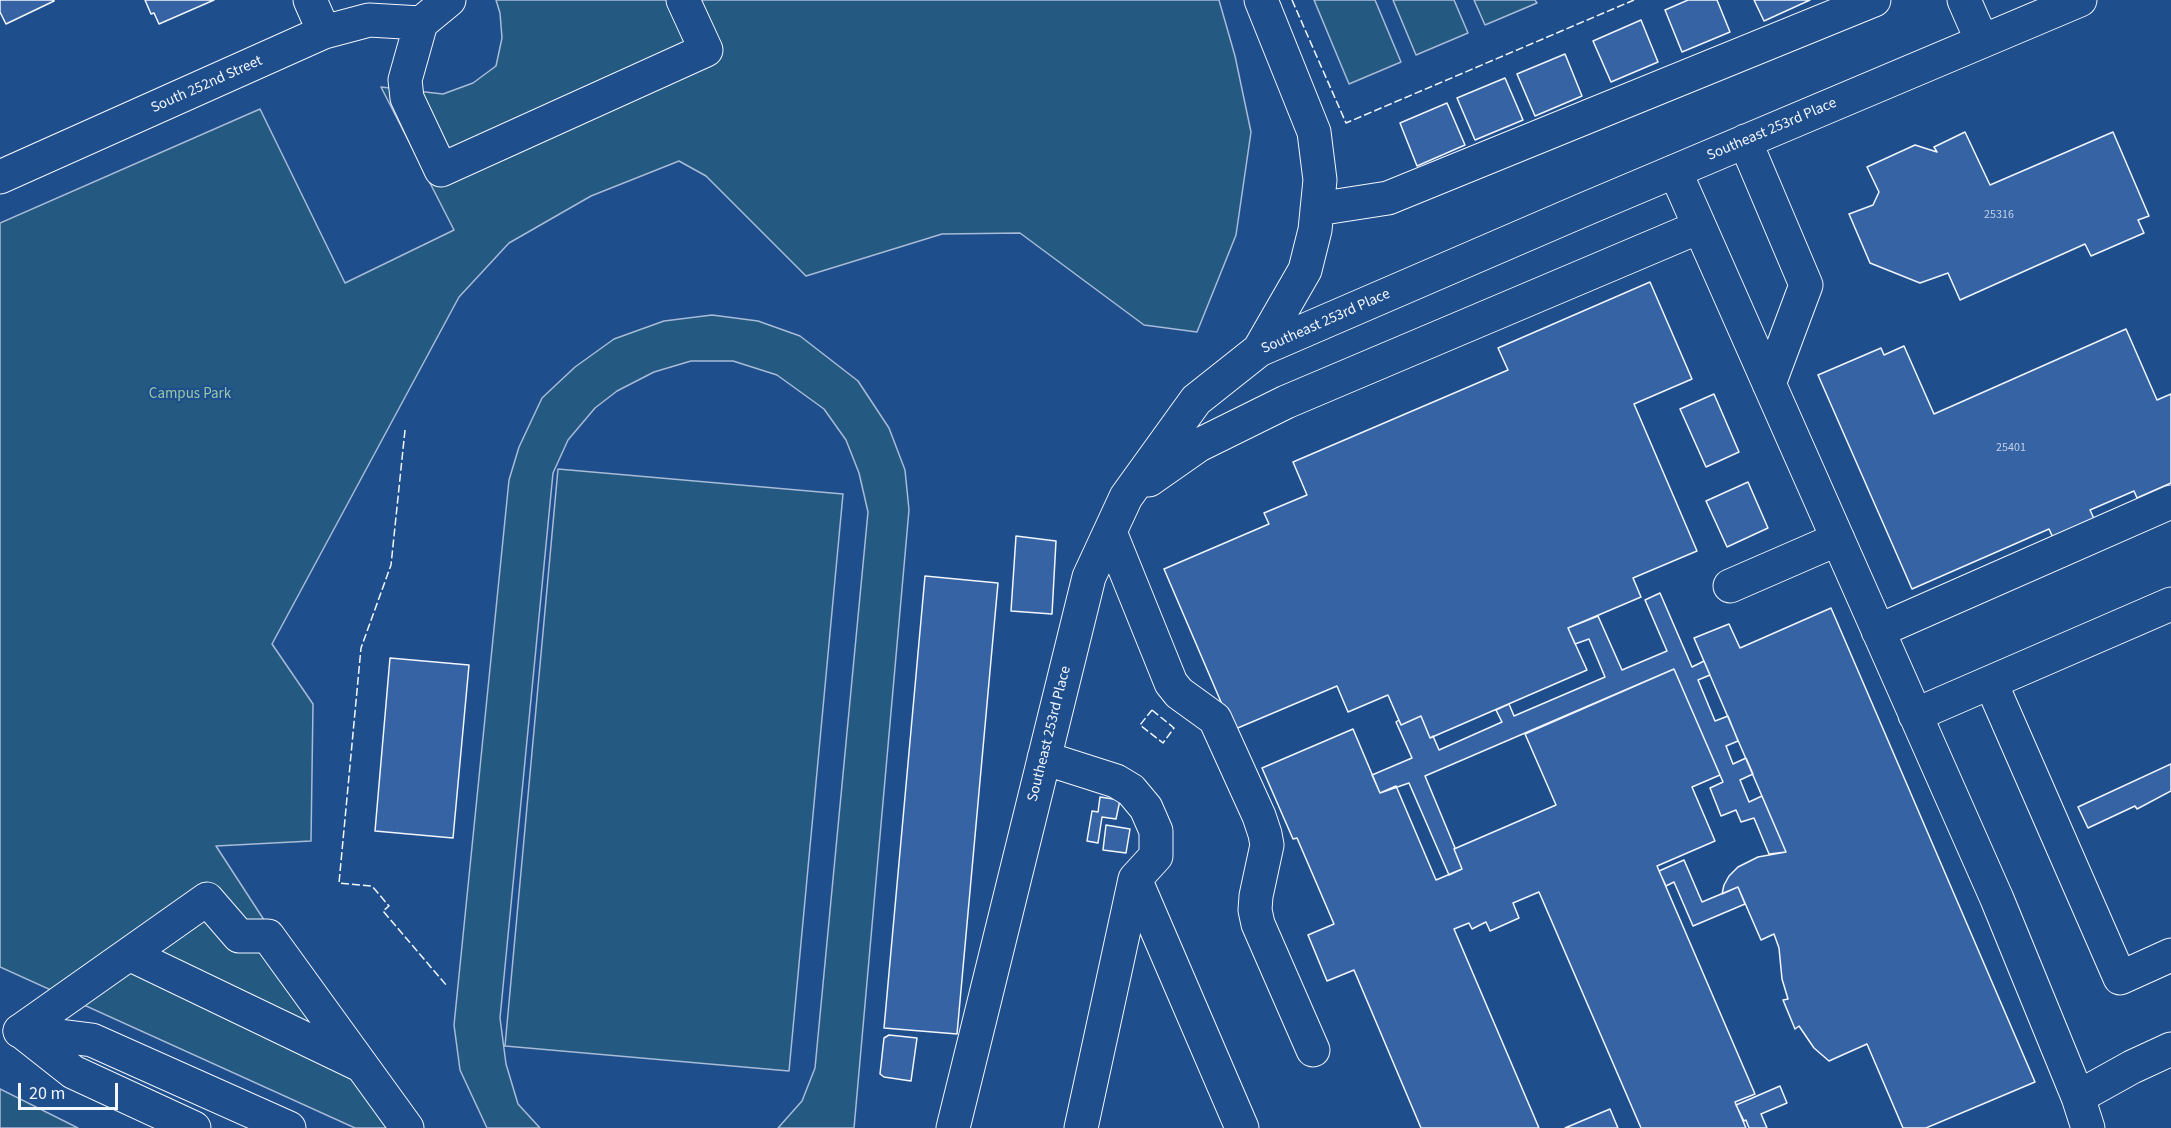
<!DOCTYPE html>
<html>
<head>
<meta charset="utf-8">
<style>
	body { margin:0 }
	#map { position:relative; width:2171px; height:1128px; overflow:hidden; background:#1f4e8c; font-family:"Source Sans 3",sans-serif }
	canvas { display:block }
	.scale { position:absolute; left:18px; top:1083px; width:100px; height:27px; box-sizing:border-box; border:3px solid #f2f6ff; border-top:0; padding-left:8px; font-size:18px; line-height:21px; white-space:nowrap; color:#f2f6ff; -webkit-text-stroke:4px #1f4e8c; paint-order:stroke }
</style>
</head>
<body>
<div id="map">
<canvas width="2171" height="1128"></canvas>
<div class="scale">20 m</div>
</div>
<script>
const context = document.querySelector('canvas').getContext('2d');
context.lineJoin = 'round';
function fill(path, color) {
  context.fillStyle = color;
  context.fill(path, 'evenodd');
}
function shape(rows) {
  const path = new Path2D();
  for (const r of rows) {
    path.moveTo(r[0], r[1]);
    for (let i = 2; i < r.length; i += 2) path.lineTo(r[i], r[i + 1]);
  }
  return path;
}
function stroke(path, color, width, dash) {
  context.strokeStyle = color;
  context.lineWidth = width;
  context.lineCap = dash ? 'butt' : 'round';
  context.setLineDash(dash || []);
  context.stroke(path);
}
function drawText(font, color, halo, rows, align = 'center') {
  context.font = font + ' "Source Sans 3",sans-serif';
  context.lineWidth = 4.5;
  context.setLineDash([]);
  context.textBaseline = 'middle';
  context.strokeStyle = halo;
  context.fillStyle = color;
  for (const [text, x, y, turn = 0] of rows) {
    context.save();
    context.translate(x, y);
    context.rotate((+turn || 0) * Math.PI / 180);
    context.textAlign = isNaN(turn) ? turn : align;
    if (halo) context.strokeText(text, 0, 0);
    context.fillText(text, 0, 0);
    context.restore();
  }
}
const green = shape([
	[496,0,1219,0,1235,56,1251,132,1236,235,1197,332,1144,325,1020,233,942,234,806,276,706,176,679,161,591,196,509,243,459,297,272,644,313,704,311,841,216,846,329,1020,407,1128,355,1128,0,967,0,223,260,109,345,283,454,230,381,87,443,94,473,83,496,66,502,38,500,13,496,0],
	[1314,0,1375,0,1401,62,1349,84,1314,0],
	[1393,0,1454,0,1468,33,1416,55,1393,0],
	[1474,0,1535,0,1537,3,1485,25,1474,0],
	[712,315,758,321,800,336,858,381,889,428,905,470,909,510,854,1128,778,1128,802,1101,815,1068,868,512,859,473,846,440,824,409,777,375,733,361,691,361,654,372,617,391,595,408,568,440,553,473,500,1018,506,1064,518,1104,540,1128,487,1128,460,1070,454,1025,509,480,519,447,542,398,575,367,614,339,664,321,712,315],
	[558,469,843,494,789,1071,505,1046,558,469],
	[0,1089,78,1128,0,1128,0,1089]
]);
fill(green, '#245a82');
stroke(green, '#a8bbd7', 1.5);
const building = shape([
	[0,0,54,0,54,1,6,24,0,12,0,0],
	[145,0,214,0,159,24,154,13,151,14,145,0],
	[1688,0,1717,0,1730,32,1682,52,1665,10,1688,0],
	[1754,0,1810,0,1764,21,1754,0],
	[1641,20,1658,62,1611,82,1593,41,1641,20],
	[1565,54,1582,96,1535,116,1517,74,1565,54],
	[1505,78,1523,120,1475,140,1457,98,1505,78],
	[1447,103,1465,145,1417,166,1400,123,1447,103],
	[1965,132,1990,185,2113,132,2149,216,2138,220,2144,233,2091,256,2085,244,1960,300,1948,273,1920,283,1870,263,1849,214,1873,205,1879,192,1867,167,1915,145,1937,152,1934,147,1965,132],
	[1650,282,1692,379,1634,404,1697,551,1633,578,1641,597,1568,628,1587,670,1430,738,1421,716,1401,725,1388,695,1348,712,1337,686,1233,730,1164,569,1269,524,1264,513,1307,495,1293,462,1508,370,1498,348,1650,282],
	[2126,329,2157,400,2171,394,2171,483,2137,498,2134,491,2090,510,2096,523,2055,542,2049,529,1912,589,1818,375,1881,348,1884,355,1904,346,1934,414,2126,329],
	[1714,394,1739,452,1706,467,1680,409,1714,394],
	[1748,482,1768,528,1727,547,1706,501,1748,482],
	[1016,536,1056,541,1052,614,1011,611,1016,536],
	[925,576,998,583,957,1034,884,1028,925,576],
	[1660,593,1692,667,1704,661,1710,675,1698,680,1715,721,1728,716,1738,741,1726,746,1733,764,1746,758,1753,774,1740,780,1749,802,1762,796,1786,852,1769,854,1754,818,1741,822,1736,810,1721,816,1710,788,1723,782,1674,669,1425,776,1455,848,1454,849,1462,869,1449,875,1409,783,1380,793,1372,775,1412,758,1396,722,1399,720,1401,725,1421,716,1430,738,1433,736,1439,750,1502,722,1496,710,1509,704,1514,716,1605,677,1589,639,1575,644,1568,628,1598,616,1622,670,1667,651,1645,600,1660,593],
	[1831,608,2035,1082,1926,1128,1903,1128,1867,1044,1829,1061,1814,1048,1799,1026,1795,1029,1783,1000,1788,999,1782,979,1779,948,1774,934,1761,940,1738,887,1722,894,1724,885,1729,876,1738,867,1758,857,1786,852,1694,638,1729,624,1740,648,1831,608],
	[390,658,469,665,453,838,375,831,390,658],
	[1674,669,1720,775,1692,787,1715,841,1657,866,1755,1094,1735,1102,1746,1128,1641,1128,1539,892,1513,903,1519,918,1490,931,1486,922,1472,929,1469,923,1454,929,1539,1128,1421,1128,1354,970,1327,981,1308,935,1334,924,1297,838,1293,839,1262,768,1353,729,1380,793,1396,786,1436,880,1462,869,1454,849,1556,805,1525,734,1674,669],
	[2171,764,2171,791,2137,809,2135,806,2088,828,2078,807,2171,764],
	[1100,797,1120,800,1116,819,1102,817,1098,843,1087,841,1092,811,1098,812,1100,797],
	[1106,825,1130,829,1126,853,1103,850,1106,825],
	[1684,860,1702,902,1738,887,1745,904,1693,926,1674,882,1666,886,1659,871,1684,860],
	[889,1035,917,1038,911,1081,884,1077,880,1074,884,1038,889,1035],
	[1780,1086,1787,1103,1761,1114,1767,1128,1749,1128,1746,1120,1744,1121,1736,1105,1780,1086],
	[1610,1109,1618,1128,1565,1128,1610,1109]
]);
fill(building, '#3563a3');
stroke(building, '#f2f6ff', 1.5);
const minor = shape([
	[310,0,324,32],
	[449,0,421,23,405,80,407,98,441,170,706,50,683,0],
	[1964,0,1982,41],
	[1745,141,1806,285,1769,384],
	[1675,171,1997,899,2078,1097,2088,1128],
	[0,177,324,32,369,20,421,23],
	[1317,209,1388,198,1874,0],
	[1259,350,1305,270,1315,230,1320,180,1314,132,1261,0],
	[1149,480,1199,445,1286,402,1699,227],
	[1110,532,1171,683,1179,693,1215,719,1259,816,1265,834,1267,845,1256,896,1255,910,1258,924,1313,1050],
	[1730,586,1838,539],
	[1878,631,2171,502],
	[1991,683,2120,978,2171,955],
	[1915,715,2171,604],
	[1044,758,1116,781,1131,790,1146,808,1156,831,1156,856,1135,879,1081,1128],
	[1135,879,1242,1128],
	[129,954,360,1065],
	[20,1031,207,899,239,936,268,936,407,1128],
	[2078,1097,2132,1067,2171,1049],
	[953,1128,1089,577,1126,497,1196,400,1259,350,1583,210,2080,0]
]);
const major = shape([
	[20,1031,92,1040,289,1128],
	[21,1031,73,1072,194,1128]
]);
stroke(minor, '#f2f6ff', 35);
stroke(major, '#f2f6ff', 35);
stroke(minor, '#1f4e8c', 33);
stroke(major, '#1f4e8c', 33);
stroke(shape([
	[1292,0,1346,123,1634,0],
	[405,430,391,565,361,648,339,883,372,886,389,906,383,911,447,986],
	[1152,710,1174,728,1163,743,1140,725,1152,710]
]), '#f2f6ff', 1.5, [8, 3]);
drawText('12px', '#c3d1e8', null, [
	["25316",1999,215],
	["25401",2011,448]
]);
drawText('15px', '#f2f6ff', '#1f4e8c', [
	["South 252nd Street",207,85,-24],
	["Southeast 253rd Place",1772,130,-23],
	["Southeast 253rd Place",1326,322,-24],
	["Southeast 253rd Place",1050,734,-76]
]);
drawText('15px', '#97c8a6', '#1f4e8c', [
	["Campus Park",190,395]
]);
</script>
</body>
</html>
